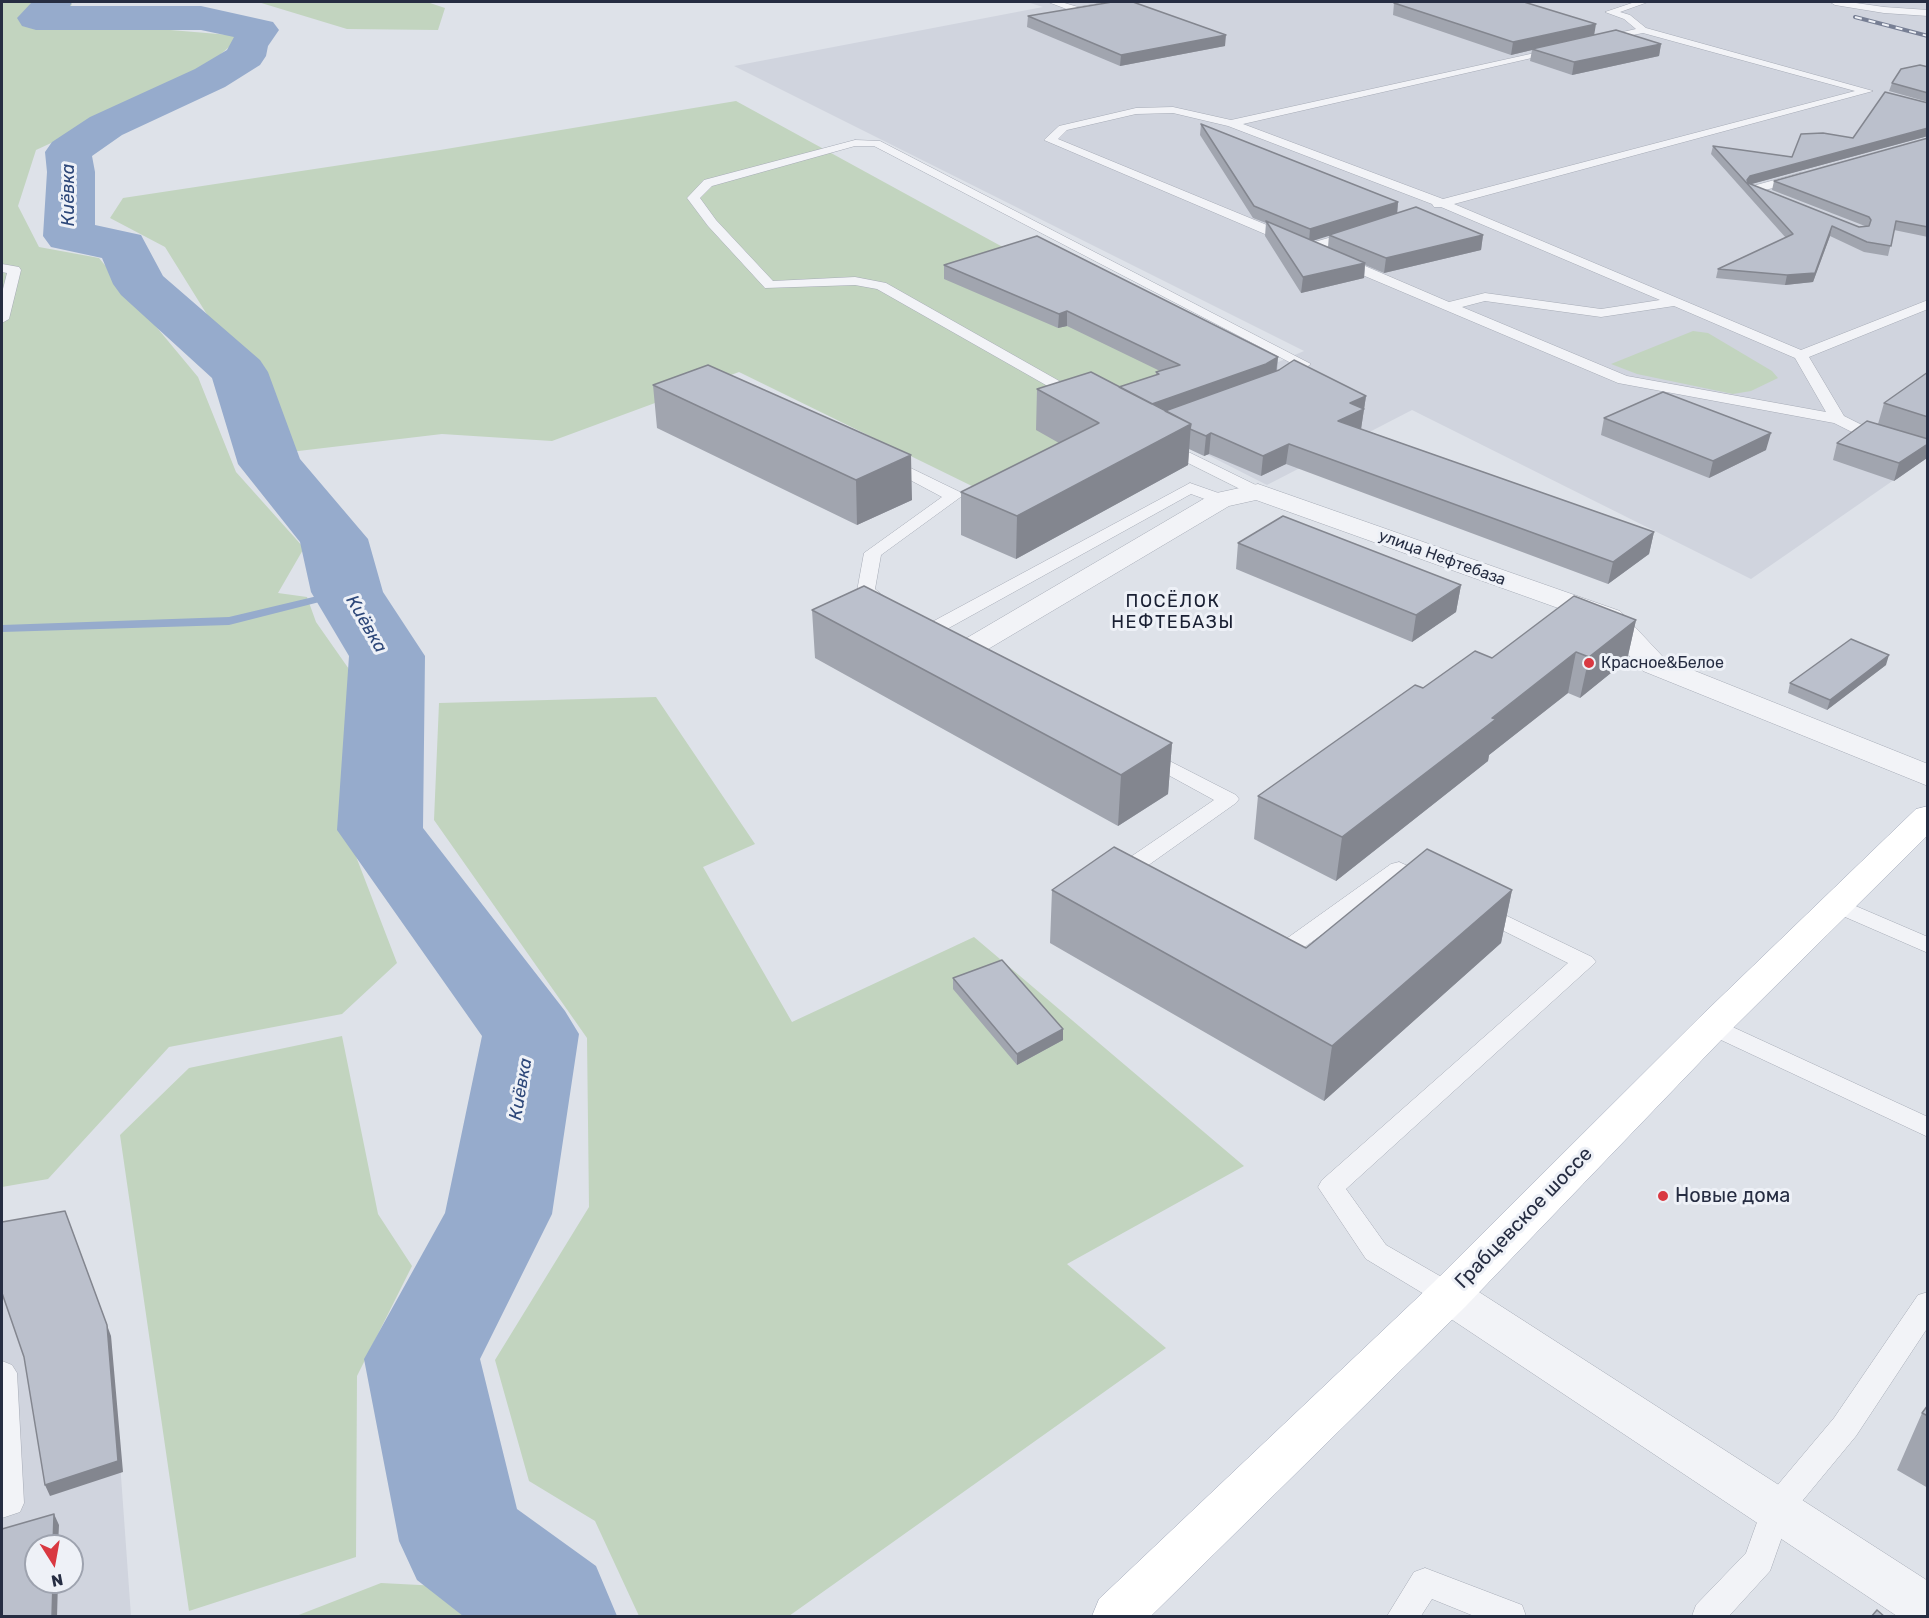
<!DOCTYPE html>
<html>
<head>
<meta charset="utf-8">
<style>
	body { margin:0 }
	#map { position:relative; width:1929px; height:1618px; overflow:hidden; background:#dee2e9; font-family:Rubik,sans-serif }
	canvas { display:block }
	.frame { position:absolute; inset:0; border:3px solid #262d42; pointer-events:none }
	.north { position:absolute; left:24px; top:1534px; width:60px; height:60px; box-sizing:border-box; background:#eef1f7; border:2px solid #9ea3af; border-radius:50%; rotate:169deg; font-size:16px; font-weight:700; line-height:24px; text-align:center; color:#262d42 }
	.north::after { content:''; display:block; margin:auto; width:21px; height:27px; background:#d93841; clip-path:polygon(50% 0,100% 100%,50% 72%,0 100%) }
</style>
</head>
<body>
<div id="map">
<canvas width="1929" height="1618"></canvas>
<div class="frame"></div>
<div class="north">N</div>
</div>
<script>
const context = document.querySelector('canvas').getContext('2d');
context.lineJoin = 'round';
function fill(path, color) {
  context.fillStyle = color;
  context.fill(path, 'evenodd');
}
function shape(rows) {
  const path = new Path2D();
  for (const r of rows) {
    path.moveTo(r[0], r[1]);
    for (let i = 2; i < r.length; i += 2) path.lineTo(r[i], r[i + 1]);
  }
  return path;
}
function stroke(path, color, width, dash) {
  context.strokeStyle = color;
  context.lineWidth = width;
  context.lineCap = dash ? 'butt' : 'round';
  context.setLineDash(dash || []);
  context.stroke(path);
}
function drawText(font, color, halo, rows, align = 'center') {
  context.font = font + ' Rubik,sans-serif';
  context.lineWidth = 6;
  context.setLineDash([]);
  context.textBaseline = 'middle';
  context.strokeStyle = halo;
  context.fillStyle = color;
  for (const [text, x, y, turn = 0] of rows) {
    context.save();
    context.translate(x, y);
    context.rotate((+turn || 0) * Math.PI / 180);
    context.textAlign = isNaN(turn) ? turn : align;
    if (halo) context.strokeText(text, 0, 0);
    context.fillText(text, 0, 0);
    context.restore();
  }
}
fill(shape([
	[1027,2,1927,2,1927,457,1751,579,1412,410,1267,485,1141,421,1304,351,734,66,1043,7],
	[2,1234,111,1336,131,1616,2,1616],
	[36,1546,72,1546,72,1582,36,1582]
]), '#d0d4de');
fill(shape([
	[2,2,70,2,72,4,63,21,242,36,194,77,36,150,18,206,39,247,99,258,198,377,236,472,304,548,278,593,307,597,316,622,351,672,342,820,397,963,342,1014,169,1047,48,1179,2,1187],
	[258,2,427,2,445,8,438,30,347,29],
	[736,101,1242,378,976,488,739,372,552,441,442,434,290,452,272,419,165,247,110,218,123,198,440,150],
	[1693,331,1708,333,1772,371,1778,378,1751,391,1733,394,1637,374,1611,364],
	[656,697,755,844,703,867,792,1022,974,937,1244,1166,1067,1264,1166,1348,789,1616,639,1616,595,1521,529,1481,495,1360,589,1207,587,1038,434,820,439,703],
	[342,1036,378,1214,412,1266,357,1376,356,1557,189,1611,120,1135,189,1068],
	[381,1583,439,1586,493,1616,296,1616]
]), '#c2d4bf');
fill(shape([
	[347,589,353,592,351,594,229,625,2,632,2,625,229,617,347,589]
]), '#96abcc');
fill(shape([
	[32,2,72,2,70,6,201,6,273,22,279,30,268,46,266,56,260,65,225,87,122,135,92,156,95,172,95,225,141,235,163,276,260,360,268,372,300,459,368,539,383,592,425,656,423,828,565,1011,579,1034,552,1214,480,1359,517,1509,596,1566,617,1616,463,1616,417,1580,399,1541,364,1359,445,1213,482,1036,337,830,349,656,311,592,300,542,238,464,212,378,121,295,113,284,102,258,51,247,43,236,47,172,45,152,52,142,90,117,195,69,227,50,234,37,201,30,36,30,22,26,17,18,32,2]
]), '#96abcc');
const lane = shape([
	[1048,2,1061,2,1078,7,1109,2,1127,2,1077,13,1048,2],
	[1635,2,1648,2,1620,12,1630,15,1646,28,1873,91,1454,204,1801,350,1928,300,1928,309,1809,357,1844,416,1866,427,1928,446,1928,456,1854,433,1834,423,1618,383,1334,263,1332,260,1334,257,1344,257,1449,302,1485,293,1601,309,1660,300,1441,207,1434,207,1432,204,1228,126,1173,113,1136,114,1067,130,1058,139,1296,237,1297,240,1296,243,1286,243,1044,140,1059,126,1136,108,1173,107,1231,120,1562,47,1563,49,1558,52,1243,124,1443,199,1855,91,1643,33,1596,42,1596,38,1636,29,1624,19,1605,12,1635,2],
	[1485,301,1601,317,1674,306,1795,358,1826,412,1627,376,1462,307,1485,301],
	[1830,2,1849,2,1884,7,1928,10,1928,16,1884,13,1835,5,1830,2],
	[855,140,880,141,1311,364,1283,383,1273,383,1271,380,1273,377,1293,364,874,146,855,146,712,186,700,198,716,220,773,281,855,277,886,283,1084,395,1087,398,1084,401,1074,401,877,289,855,285,765,288,708,226,687,198,704,180,855,140],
	[1800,173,1804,174,1804,180,1765,190,1775,194,1775,200,1767,200,1747,190,1749,187,1800,173],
	[1356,230,1361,231,1362,234,1361,237,1309,252,1303,248,1304,245,1356,230],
	[2,264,19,267,21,270,9,319,2,323,2,293,7,273,2,272,2,264],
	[1164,440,1264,489,1266,492,1258,497,1252,495,1158,448,1156,445,1164,440],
	[888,457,960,492,962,496,881,555,875,589,894,605,891,609,885,610,879,609,857,591,864,553,942,497,882,465,880,462,882,459,888,457],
	[1190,483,1227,496,1229,500,1221,505,1191,494,938,634,940,638,938,642,924,642,915,634,917,630,1190,483],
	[1146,749,1236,795,1239,799,1236,803,1126,881,1118,883,1110,881,1107,876,1110,871,1214,800,1139,759,1136,755,1139,751,1146,749],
	[1399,862,1433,877,1436,882,1433,887,1425,889,1400,878,1281,964,1273,967,1265,964,1261,959,1265,954,1391,864,1399,862],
	[1837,898,1928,937,1928,953,1829,910,1826,905,1829,900,1837,898],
	[1480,903,1592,957,1596,962,1346,1189,1386,1245,1459,1287,1463,1295,1459,1303,1449,1306,1439,1303,1366,1259,1318,1187,1322,1180,1568,963,1472,915,1469,910,1472,905,1480,903],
	[1713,1018,1928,1117,1928,1137,1704,1032,1701,1026,1704,1020,1713,1018],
	[1928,1292,1928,1327,1856,1436,1789,1517,1770,1571,1729,1616,1692,1616,1696,1605,1746,1553,1765,1500,1834,1418,1918,1295,1928,1292],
	[2,1361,12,1365,17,1373,24,1503,20,1512,2,1518,2,1361],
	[1425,1568,1522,1605,1526,1616,1474,1616,1432,1599,1421,1616,1387,1616,1414,1572,1425,1568]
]);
const street = shape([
	[1258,484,1620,611,1665,659,1928,764,1928,786,1643,671,1600,623,1256,500,1229,506,968,661,958,664,948,661,943,655,948,649,1212,494,1258,484],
	[1449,1278,1465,1283,1928,1581,1928,1616,1897,1616,1433,1307,1427,1295,1433,1283,1449,1278]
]);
const primary = shape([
	[1928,806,1928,835,1726,1035,1465,1307,1151,1616,1092,1616,1099,1599,1433,1283,1700,1017,1916,809,1928,806]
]);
stroke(lane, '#a7acb7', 1);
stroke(street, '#a7acb7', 1);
stroke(primary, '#9da4b6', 1);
fill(lane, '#f2f3f7');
fill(street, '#f2f3f7');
fill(primary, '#fff');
const rail = shape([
	[1855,17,1928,36]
]);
stroke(rail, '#777f94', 4);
stroke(rail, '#eef1f7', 2, [7]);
fill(shape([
	[1394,3,1595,35,1661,44,1659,56,1572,75,1530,61,1532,50,1511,55,1393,15],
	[1028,16,1225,46,1120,66,1027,27],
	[1928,67,1928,102,1889,91,1892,83],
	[1201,124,1398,202,1397,213,1483,235,1481,250,1384,273,1365,265,1364,278,1301,293,1265,236,1266,223,1253,218,1200,135],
	[1329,235,1328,247,1312,241],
	[1928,136,1751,184,1859,227,1865,226,1772,190,1774,181,1928,138,1928,237,1894,230,1888,256,1864,252,1830,236,1813,282,1785,285,1716,278,1718,269,1786,238,1711,154,1713,146,1792,157,1853,138],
	[944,265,1278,357,1277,370,1366,396,1361,429,1654,532,1649,554,1608,584,1286,464,1261,476,1209,454,1204,456,1189,449,1188,465,1016,559,961,535,961,492,1059,443,1036,430,1037,389,1119,387,1156,375,1156,372,1160,371,1067,326,1058,328,944,279],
	[1928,372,1927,458,1894,481,1833,460,1837,443,1878,424,1884,403],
	[653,385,912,500,857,525,657,428],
	[1604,418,1766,450,1709,478,1601,435],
	[1238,543,1461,585,1456,612,1412,642,1236,569],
	[812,610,1172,743,1168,794,1118,826,815,658],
	[1636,620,1627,660,1580,698,1568,693,1489,755,1488,761,1336,881,1254,839,1258,796,1423,688,1492,658],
	[1886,665,1827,710,1788,693,1790,683],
	[1052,890,1306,948,1512,890,1501,943,1324,1101,1050,943],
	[953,978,1063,1040,1017,1065,953,989],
	[1928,1405,1928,1488,1897,1470,1922,1413]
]), '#a1a5af');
fill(shape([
	[1596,24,1594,36,1532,49,1532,50,1511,55,1513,42],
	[1226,35,1225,46,1120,66,1121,55],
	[1661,44,1659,56,1572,75,1574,62],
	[1928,128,1928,136,1748,185,1747,180,1750,176],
	[1398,202,1397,215,1309,242,1310,229],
	[1832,226,1830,236,1813,282,1785,285,1787,275],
	[1483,235,1481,250,1384,273,1386,258],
	[1365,263,1364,278,1301,293,1303,277],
	[1067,311,1067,326,1058,328,1059,314],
	[1278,357,1276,372,1164,415,1142,408],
	[1366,396,1361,429,1338,421,1350,403],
	[1191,424,1188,465,1016,559,1017,516],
	[1211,433,1209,454,1204,456,1206,436],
	[1771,433,1766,450,1709,478,1713,461],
	[1289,444,1286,464,1261,476,1263,456],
	[1928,444,1927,458,1894,481,1899,463],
	[911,455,912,500,857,525,856,480],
	[1654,532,1649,554,1608,584,1613,562],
	[1461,585,1456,612,1412,642,1416,615],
	[1636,620,1627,660,1580,698,1589,657],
	[1576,652,1568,693,1489,755,1488,761,1336,881,1342,837,1492,718],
	[1889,655,1886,665,1827,710,1830,700],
	[1172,743,1168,794,1118,826,1121,775],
	[1512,890,1501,943,1324,1101,1332,1046],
	[1063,1029,1063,1040,1017,1065,1017,1054],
	[65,1211,111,1336,123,1472,50,1496,45,1485],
	[54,1514,59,1525,58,1546,53,1546],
	[53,1582,58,1582,57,1617,52,1617]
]), '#83868f');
const building = shape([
	[1112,2,1133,2,1226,35,1121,55,1028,16,1112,2],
	[1401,2,1524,2,1596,24,1513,42,1394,3,1401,2],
	[1616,30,1661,44,1574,62,1532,49,1616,30],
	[1920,65,1928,67,1928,93,1892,83,1901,69,1920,65],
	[1885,92,1928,103,1928,128,1750,176,1747,180,1748,183,1859,227,1869,226,1871,220,1869,217,1774,181,1928,138,1928,227,1896,221,1891,246,1867,242,1832,226,1815,273,1787,275,1718,269,1793,234,1713,146,1792,157,1801,134,1823,133,1853,138,1885,92],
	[1201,124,1398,202,1310,229,1254,206,1201,124],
	[1416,207,1483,235,1386,258,1329,235,1416,207],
	[1266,221,1365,263,1303,277,1266,221],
	[1037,236,1278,357,1266,364,1152,404,1119,387,1159,374,1156,372,1180,365,1067,311,1059,314,944,265,1037,236],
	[1294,360,1366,396,1350,403,1364,409,1338,421,1654,532,1613,562,1289,444,1263,456,1211,433,1206,436,1190,429,1191,424,1165,411,1279,370,1294,360],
	[708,365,911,455,856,480,653,385,708,365],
	[1091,372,1191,424,1017,516,961,492,1099,423,1037,389,1091,372],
	[1928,372,1928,417,1884,403,1928,372],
	[1663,392,1771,433,1713,461,1604,418,1663,392],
	[1867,421,1928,439,1928,444,1899,463,1837,443,1867,421],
	[1283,516,1461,585,1416,615,1238,543,1283,516],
	[864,586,1172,743,1121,775,812,610,864,586],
	[1574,596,1636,620,1589,657,1576,652,1492,718,1496,719,1342,837,1258,796,1415,685,1423,688,1475,651,1492,658,1574,596],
	[1851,639,1889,655,1830,700,1790,683,1851,639],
	[1114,847,1306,948,1427,849,1512,890,1332,1046,1052,890,1114,847],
	[1002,960,1063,1029,1017,1054,953,978,1002,960],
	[65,1211,107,1325,118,1461,45,1485,24,1357,2,1293,2,1222,65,1211],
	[1928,1405,1928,1416,1922,1413,1928,1405],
	[54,1514,53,1546,36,1546,36,1582,53,1582,52,1617,2,1617,2,1529,54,1514],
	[1877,1610,1885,1617,1871,1617,1877,1610]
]);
fill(building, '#bbc0cc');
stroke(building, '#83868f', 1.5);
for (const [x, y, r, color] of [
	[1589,663,6,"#d93841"],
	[1663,1196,6,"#d93841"]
]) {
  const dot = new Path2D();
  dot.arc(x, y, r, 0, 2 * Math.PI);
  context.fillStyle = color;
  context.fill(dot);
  stroke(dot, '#eef1f7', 2);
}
drawText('16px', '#262d42', '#eef1f7', [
	["улица Нефтебаза",1442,558,20]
]);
drawText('16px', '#262d42', '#eef1f7', [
	["Красное&Белое",1601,663]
], 'left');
drawText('italic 18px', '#2d4779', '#eef1f7', [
	["Киёвка",69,195,-90],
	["Киёвка",366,624,60],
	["Киёвка",521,1089,-80]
]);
context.letterSpacing = '1.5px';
drawText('18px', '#191f32', '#eef1f7', [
	["ПОСЁЛОК",1173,602],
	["НЕФТЕБАЗЫ",1173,623]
]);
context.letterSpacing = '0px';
drawText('20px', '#262d42', '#eef1f7', [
	["Новые дома",1675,1196]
], 'left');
drawText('20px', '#262d42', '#eef1f7', [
	["Грабцевское шоссе",1524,1218,-46]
]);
</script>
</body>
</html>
